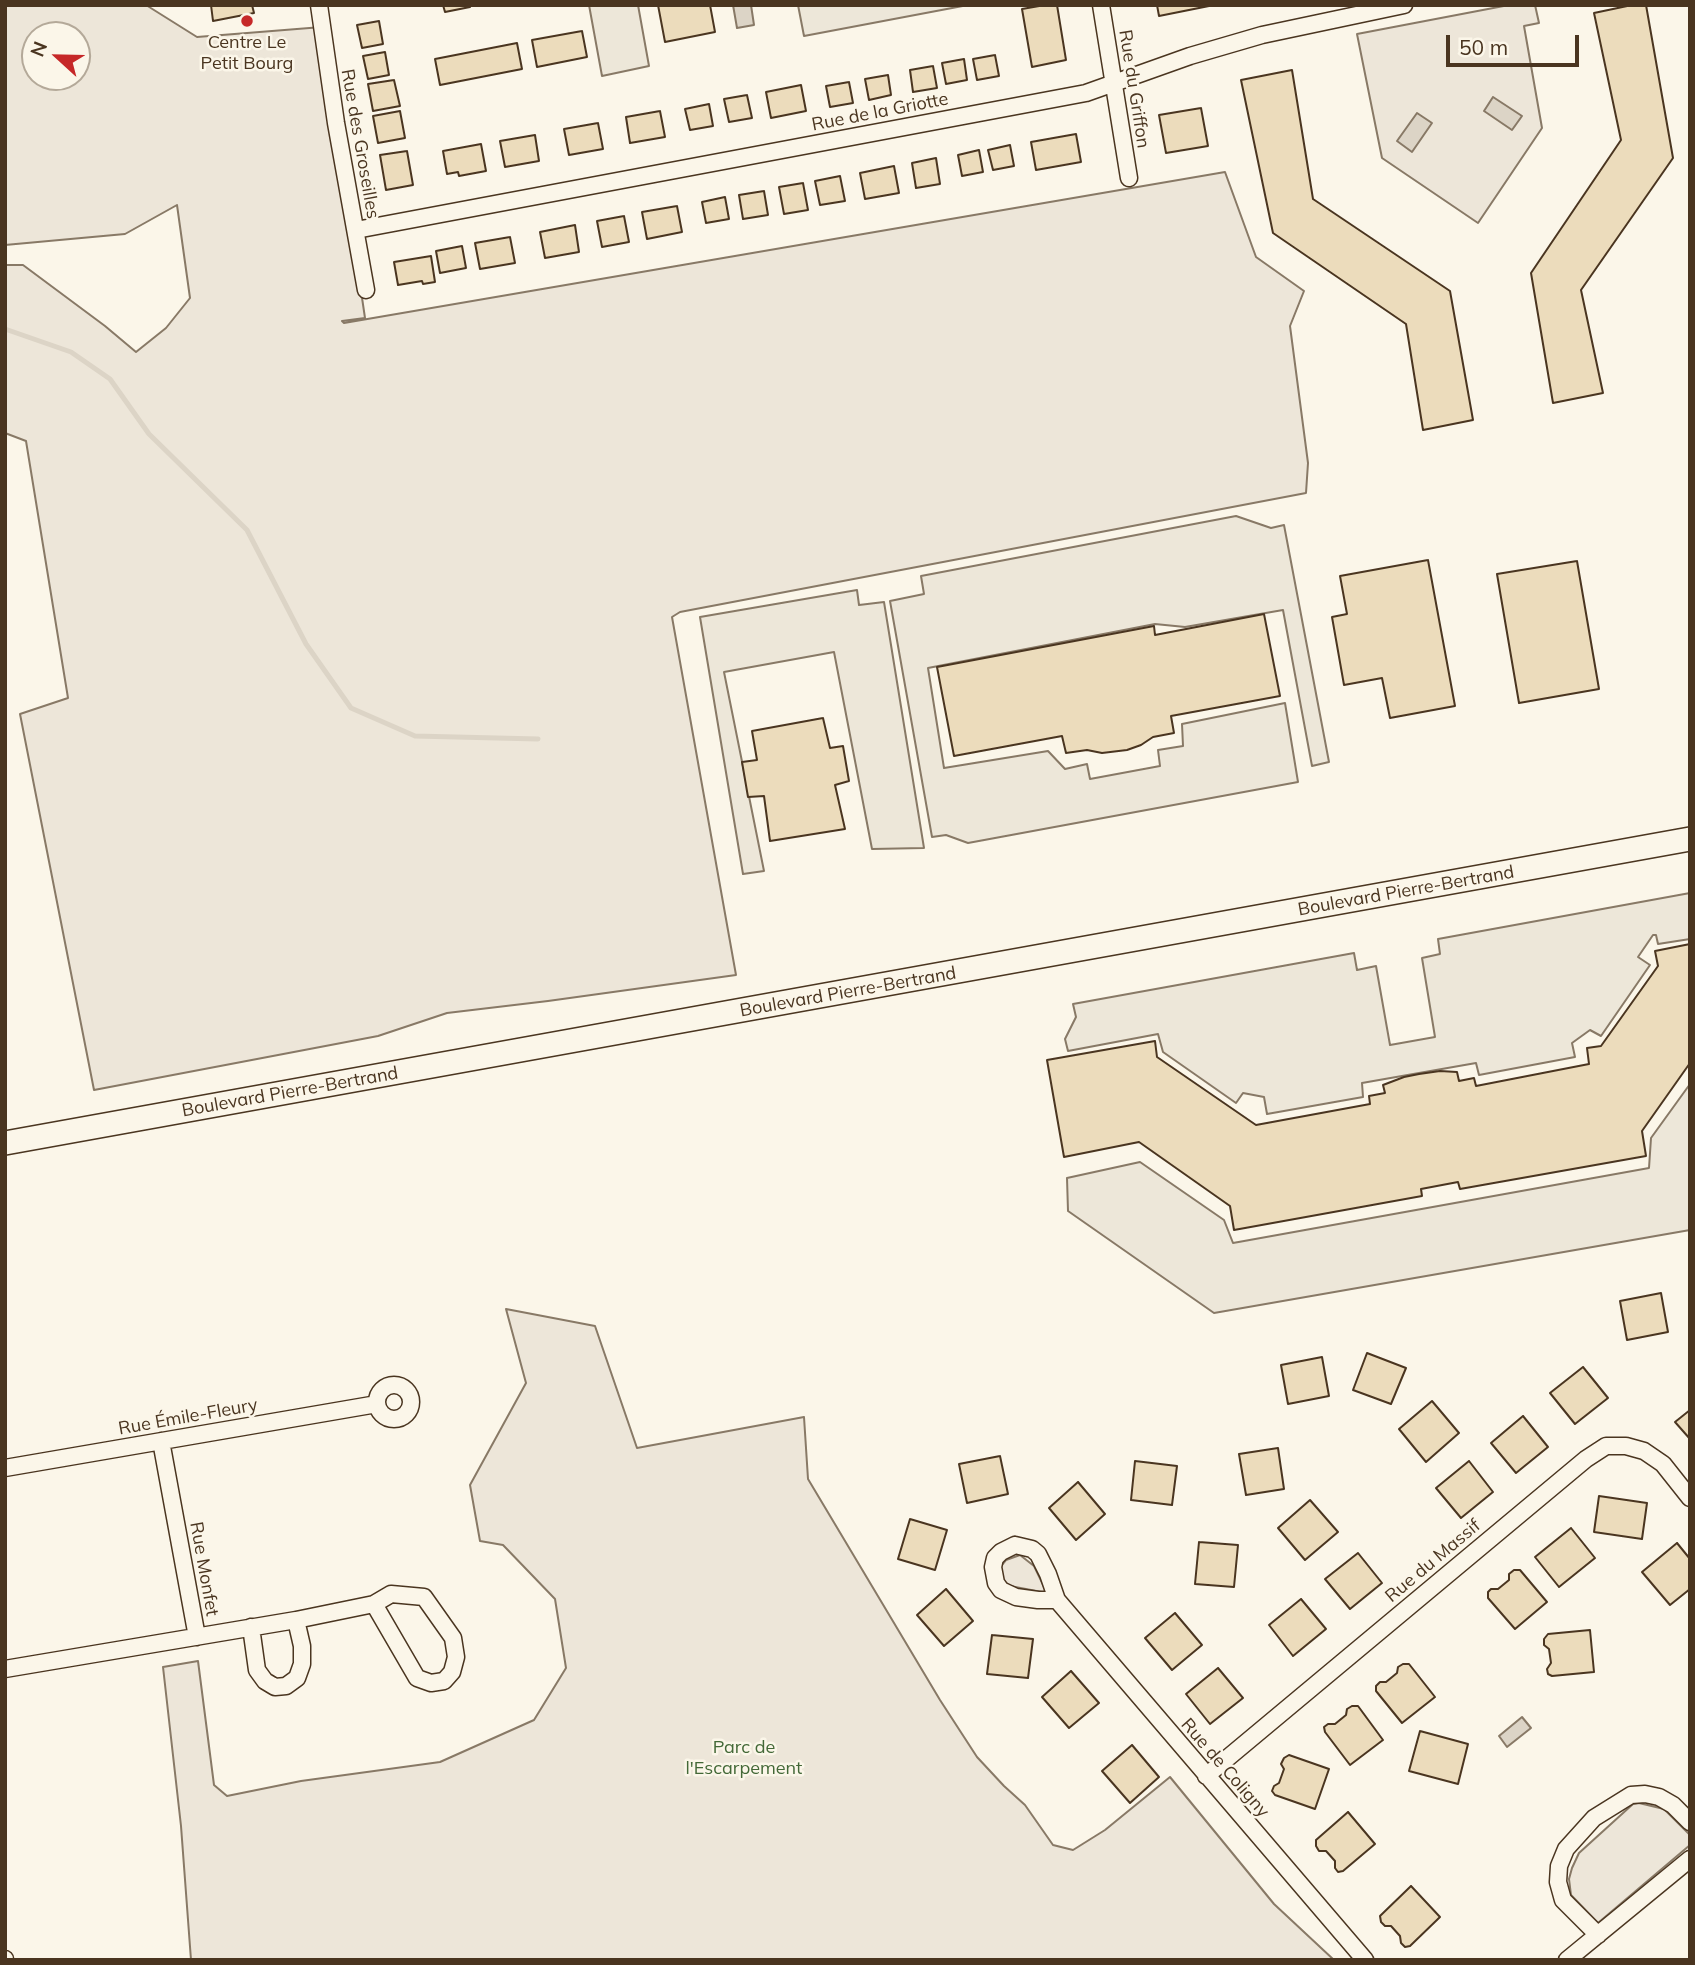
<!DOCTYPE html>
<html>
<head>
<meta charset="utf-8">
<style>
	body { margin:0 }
	#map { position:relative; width:1695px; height:1965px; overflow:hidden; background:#fbf6e9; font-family:Mulish,sans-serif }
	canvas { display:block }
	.frame { position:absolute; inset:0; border:7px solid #4a3520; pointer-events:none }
	.north { position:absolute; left:21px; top:21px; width:70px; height:70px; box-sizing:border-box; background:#fbf6e9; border:2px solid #b4a999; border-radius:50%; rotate:292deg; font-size:19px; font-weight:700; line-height:28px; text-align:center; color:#4a3520 }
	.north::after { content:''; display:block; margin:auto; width:24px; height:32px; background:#c62828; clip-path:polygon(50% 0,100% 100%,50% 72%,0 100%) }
	.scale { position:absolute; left:1446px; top:35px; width:133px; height:32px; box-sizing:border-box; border:4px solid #4a3520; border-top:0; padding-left:9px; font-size:21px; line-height:24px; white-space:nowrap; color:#4a3520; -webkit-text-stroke:5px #fbf6e9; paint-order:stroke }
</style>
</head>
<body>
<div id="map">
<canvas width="1695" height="1965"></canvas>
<div class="frame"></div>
<div class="north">N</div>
<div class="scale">50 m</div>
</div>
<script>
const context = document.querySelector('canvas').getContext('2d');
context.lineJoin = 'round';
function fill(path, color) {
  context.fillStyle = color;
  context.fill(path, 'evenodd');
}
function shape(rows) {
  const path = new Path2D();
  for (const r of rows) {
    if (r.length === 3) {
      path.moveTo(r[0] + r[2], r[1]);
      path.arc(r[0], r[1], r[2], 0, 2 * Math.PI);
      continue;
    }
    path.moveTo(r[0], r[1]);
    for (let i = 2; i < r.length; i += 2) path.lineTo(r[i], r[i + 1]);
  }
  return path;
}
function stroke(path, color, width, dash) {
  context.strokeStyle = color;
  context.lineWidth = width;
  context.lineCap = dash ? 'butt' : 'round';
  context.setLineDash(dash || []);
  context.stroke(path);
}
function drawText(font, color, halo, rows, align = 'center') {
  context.font = font + ' Mulish,sans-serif';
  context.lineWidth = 5;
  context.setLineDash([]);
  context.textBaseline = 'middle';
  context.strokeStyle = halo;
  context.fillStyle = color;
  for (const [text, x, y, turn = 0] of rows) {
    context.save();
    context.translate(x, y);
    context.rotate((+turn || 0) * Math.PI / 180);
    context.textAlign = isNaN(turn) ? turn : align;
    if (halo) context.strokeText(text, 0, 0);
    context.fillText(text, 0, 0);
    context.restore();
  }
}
const green = shape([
	[5,5,146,5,197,37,322,27,365,318,342,321,344,323,1225,172,1256,257,1304,291,1290,326,1308,463,1306,493,680,612,672,617,736,975,548,1001,447,1013,378,1036,94,1090,20,714,68,698,26,441,5,433,5,265,23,265,105,326,136,352,166,328,190,298,177,205,125,234,5,245,5,5],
	[35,35,77,35,77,77,35,77,35,35],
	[1509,5,1535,5,1539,23,1524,26,1542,128,1478,223,1382,158,1357,34,1509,5],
	[506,1309,595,1326,637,1448,804,1417,808,1479,940,1700,977,1757,1004,1786,1025,1805,1053,1845,1073,1850,1105,1830,1170,1777,1274,1904,1334,1960,191,1960,181,1826,163,1667,198,1661,214,1785,227,1796,301,1781,440,1762,534,1720,566,1668,555,1599,503,1545,480,1541,470,1485,526,1383,506,1309],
	[1020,1555,1034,1566,1047,1593,1010,1586,1004,1581,1001,1574,1001,1566,1006,1560,1020,1555],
	[1639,1803,1664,1809,1690,1835,1690,1845,1598,1923,1571,1895,1569,1879,1572,1868,1579,1853,1633,1804,1639,1803]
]);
fill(green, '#ede6d9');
stroke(green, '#887966', 2);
const parking = shape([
	[589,5,638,5,649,66,602,76,589,5],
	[798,5,968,5,804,36,798,5],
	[1236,516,1271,528,1284,525,1329,762,1312,766,1283,610,1185,627,1155,624,928,668,944,768,1048,751,1065,769,1087,764,1090,779,1160,766,1158,750,1183,746,1182,724,1285,703,1298,782,968,843,946,835,932,837,890,601,924,594,921,576,1236,516],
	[857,590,859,605,884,602,924,848,872,849,834,652,724,672,764,871,743,874,700,617,857,590],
	[1690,893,1690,939,1658,944,1656,935,1653,935,1638,957,1650,965,1601,1036,1590,1030,1572,1043,1575,1057,1479,1075,1476,1063,1362,1083,1363,1097,1267,1114,1264,1097,1243,1093,1236,1103,1163,1052,1158,1034,1068,1051,1065,1039,1076,1017,1073,1004,1354,953,1357,970,1376,966,1390,1045,1435,1037,1422,958,1440,954,1438,939,1690,893],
	[1690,1084,1690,1230,1214,1313,1068,1211,1067,1178,1140,1162,1224,1220,1233,1243,1649,1168,1651,1138,1690,1084]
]);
fill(parking, '#ede7d9');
stroke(parking, '#887966', 2);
const water = shape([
	[733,5,751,5,754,25,737,28,733,5],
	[1493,97,1522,116,1512,130,1484,111,1493,97],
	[1417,113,1432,123,1412,152,1397,141,1417,113],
	[1522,1717,1531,1728,1507,1747,1499,1736,1522,1717]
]);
fill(water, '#dcd4c6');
stroke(water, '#887966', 2);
stroke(shape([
	[5,329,71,352,110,379,149,434,247,530,306,644,351,708,415,736,538,739]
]), '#dcd4c6', 5);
const building = shape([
	[211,5,252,5,254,13,213,21,211,5],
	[443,5,470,5,470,7,445,12,443,5],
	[658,5,710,5,715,32,665,42,658,5],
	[1045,5,1057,5,1066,60,1032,67,1022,9,1045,5],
	[1157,5,1209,5,1209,6,1159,16,1157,5],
	[1632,5,1646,5,1673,158,1581,290,1603,393,1553,403,1531,273,1621,140,1594,13,1632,5],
	[379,21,383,44,362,48,357,25,379,21],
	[582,31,587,57,537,67,532,40,582,31],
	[517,43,522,69,440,85,435,59,517,43],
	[385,52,389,75,368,79,363,56,385,52],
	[995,55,999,76,977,80,973,59,995,55],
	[964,59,967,80,946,84,942,63,964,59],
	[933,66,937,88,913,92,910,70,933,66],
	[1292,70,1313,199,1450,291,1473,420,1423,430,1406,324,1273,233,1241,80,1292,70],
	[888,75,891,95,869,100,865,79,888,75],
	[394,80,400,106,373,111,368,84,394,80],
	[849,82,853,103,830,107,826,86,849,82],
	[801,85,806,111,771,118,766,92,801,85],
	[747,95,752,118,729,122,724,99,747,95],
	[709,104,713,126,690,130,685,109,709,104],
	[1201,108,1208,146,1166,153,1159,115,1201,108],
	[400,111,405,138,378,143,373,116,400,111],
	[660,111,665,137,630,143,626,117,660,111],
	[598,123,603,149,569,155,564,129,598,123],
	[1076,134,1081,162,1036,170,1031,142,1076,134],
	[535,135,539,161,505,167,500,141,535,135],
	[481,144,486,171,459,176,458,172,447,174,443,151,481,144],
	[1010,145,1014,166,993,170,988,150,1010,145],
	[979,150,983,172,962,176,958,155,979,150],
	[407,151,413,185,386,190,380,155,407,151],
	[936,158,940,184,916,188,912,163,936,158],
	[894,166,899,193,865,199,860,173,894,166],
	[840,176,845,201,820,205,815,181,840,176],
	[803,183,808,210,784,214,779,187,803,183],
	[764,191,768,215,743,219,739,195,764,191],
	[725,197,729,219,706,223,702,202,725,197],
	[677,206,682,232,647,239,642,212,677,206],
	[624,216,629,242,602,247,597,221,624,216],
	[575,225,579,252,545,258,540,232,575,225],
	[510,237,515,263,480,269,475,243,510,237],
	[462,246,466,268,440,273,436,251,462,246],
	[431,256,435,282,423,284,422,281,398,285,394,262,431,256],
	[1428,560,1455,706,1390,718,1382,678,1344,685,1332,617,1347,614,1340,576,1428,560],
	[1577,561,1599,689,1519,703,1497,574,1577,561],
	[1264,614,1280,696,1171,716,1174,733,1153,737,1141,745,1127,750,1102,753,1087,750,1066,753,1062,736,954,756,937,667,1154,626,1155,635,1264,614],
	[823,718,830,748,843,746,849,781,835,785,845,829,770,841,764,796,748,797,742,762,757,760,752,731,823,718],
	[1690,944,1690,1063,1642,1131,1646,1156,1460,1189,1458,1182,1421,1189,1422,1196,1234,1230,1230,1206,1139,1142,1064,1157,1047,1060,1155,1041,1157,1057,1256,1125,1370,1104,1369,1096,1385,1093,1383,1085,1404,1077,1419,1074,1440,1071,1457,1072,1459,1081,1474,1078,1476,1086,1589,1064,1587,1048,1601,1046,1658,966,1655,951,1690,944],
	[1661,1293,1668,1332,1627,1340,1620,1301,1661,1293],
	[1367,1353,1406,1368,1391,1404,1353,1390,1367,1353],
	[1322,1357,1329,1396,1288,1404,1281,1365,1322,1357],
	[1583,1367,1608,1398,1575,1424,1550,1393,1583,1367],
	[1432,1401,1459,1433,1426,1462,1399,1429,1432,1401],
	[1690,1410,1690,1439,1675,1422,1690,1410],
	[1523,1416,1548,1447,1516,1473,1491,1443,1523,1416],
	[1278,1448,1284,1489,1246,1495,1239,1454,1278,1448],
	[1000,1456,1008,1494,967,1503,959,1464,1000,1456],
	[1135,1461,1177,1466,1172,1505,1131,1500,1135,1461],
	[1469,1461,1493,1492,1461,1518,1436,1488,1469,1461],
	[1078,1482,1105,1514,1076,1540,1049,1508,1078,1482],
	[1599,1496,1647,1503,1642,1539,1594,1532,1599,1496],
	[1310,1500,1338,1532,1305,1560,1278,1528,1310,1500],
	[910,1519,947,1530,935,1570,898,1559,910,1519],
	[1571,1528,1595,1558,1559,1587,1535,1557,1571,1528],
	[1199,1542,1238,1545,1234,1587,1195,1584,1199,1542],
	[1677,1543,1690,1559,1690,1589,1670,1605,1642,1572,1677,1543],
	[1358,1553,1382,1583,1350,1609,1325,1579,1358,1553],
	[1514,1570,1520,1570,1547,1602,1515,1629,1488,1598,1488,1592,1491,1589,1498,1589,1509,1580,1509,1574,1514,1570],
	[946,1589,973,1621,944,1646,917,1615,946,1589],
	[1301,1599,1326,1629,1293,1656,1269,1625,1301,1599],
	[1175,1613,1202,1645,1172,1670,1145,1638,1175,1613],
	[1590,1630,1594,1672,1552,1676,1548,1674,1547,1669,1551,1663,1549,1649,1544,1645,1544,1639,1548,1634,1590,1630],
	[992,1635,1033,1639,1028,1678,987,1674,992,1635],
	[1403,1664,1409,1664,1435,1697,1402,1723,1376,1691,1376,1686,1380,1682,1386,1682,1397,1673,1398,1667,1403,1664],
	[1218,1668,1243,1698,1210,1724,1186,1694,1218,1668],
	[1071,1671,1099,1703,1069,1728,1042,1697,1071,1671],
	[1352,1706,1358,1706,1383,1740,1350,1765,1325,1732,1324,1727,1328,1724,1335,1724,1346,1715,1347,1709,1352,1706],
	[1420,1731,1468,1744,1458,1784,1409,1771,1420,1731],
	[1132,1745,1159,1777,1130,1803,1102,1771,1132,1745],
	[1289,1755,1329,1769,1315,1809,1275,1795,1272,1791,1274,1786,1279,1783,1284,1769,1281,1764,1284,1758,1289,1755],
	[1348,1812,1375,1844,1343,1871,1338,1872,1335,1868,1335,1861,1326,1851,1319,1851,1316,1846,1316,1840,1348,1812],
	[1411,1886,1440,1917,1410,1946,1405,1947,1401,1943,1400,1936,1391,1926,1385,1926,1381,1922,1380,1916,1411,1886]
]);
fill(building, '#ecdcbc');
stroke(building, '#4a3520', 2);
const street = shape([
	[319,5,336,123,366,290],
	[1101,5,1129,178],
	[356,230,1086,93,1190,56,1262,35,1404,5],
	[394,1402,17],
	[161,1441,197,1637],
	[5,1468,377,1404],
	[1015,1545,1032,1549,1038,1554,1048,1574,1057,1600,1038,1600,1016,1597,1001,1590,996,1583,993,1567,995,1558,1001,1552,1015,1545],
	[1057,1600,1365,1960],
	[251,1627,257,1670,265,1681,275,1687,286,1686,297,1678,302,1664,302,1646,296,1620],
	[5,1669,296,1620,374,1604,391,1594,424,1597,453,1638,456,1657,452,1672,444,1681,431,1683,417,1678,374,1604],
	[1206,1776,1586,1459,1606,1446,1626,1446,1644,1451,1663,1464,1690,1498],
	[1598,1935,1563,1900,1558,1882,1559,1866,1566,1849,1594,1818,1631,1795,1645,1794,1659,1797,1673,1805,1690,1822],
	[5,1959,5,1960],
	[1567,1960,1690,1859]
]);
const secondary = shape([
	[5,1143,1690,839]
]);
stroke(street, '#4a3520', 19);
stroke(secondary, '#4a3520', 26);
stroke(street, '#fbf6e9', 16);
stroke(secondary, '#fbf6e9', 23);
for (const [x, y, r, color] of [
	[247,21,7,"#c62828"]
]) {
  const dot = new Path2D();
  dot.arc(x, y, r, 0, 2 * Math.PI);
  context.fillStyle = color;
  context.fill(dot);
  stroke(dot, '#fbf6e9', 2.5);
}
drawText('18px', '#4a3520', '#fbf6e9', [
	["Centre Le",247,43],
	["Petit Bourg",247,64]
]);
drawText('18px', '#4a3520', '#fbf6e9', [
	["Rue du Griffon",1134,89,81],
	["Rue de la Griotte",880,112,-11],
	["Rue des Groseilles",360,144,80],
	["Boulevard Pierre-Bertrand",1406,891,-10],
	["Boulevard Pierre-Bertrand",848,992,-10],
	["Boulevard Pierre-Bertrand",290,1092,-10],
	["Rue Émile-Fleury",188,1417,-10],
	["Rue du Massif",1433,1561,-40],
	["Rue Monfet",204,1569,80],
	["Rue de Coligny",1225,1768,49]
]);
drawText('18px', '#436837', '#fbf6e9', [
	["Parc de",744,1748],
	["l'Escarpement",744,1769]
]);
</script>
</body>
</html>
